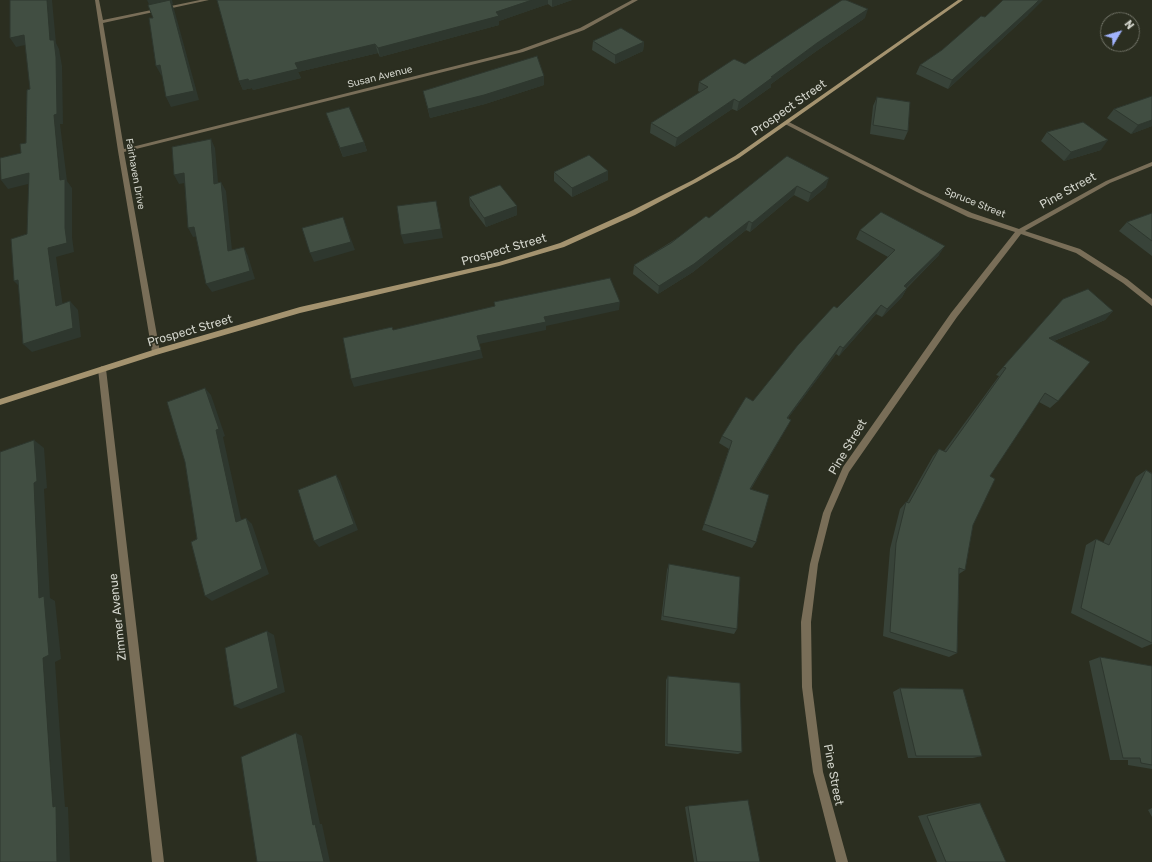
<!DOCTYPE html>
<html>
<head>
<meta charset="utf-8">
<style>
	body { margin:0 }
	#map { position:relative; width:1152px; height:862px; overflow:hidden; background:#2b2e20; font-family:Rubik,sans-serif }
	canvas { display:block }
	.north { position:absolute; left:1100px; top:12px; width:40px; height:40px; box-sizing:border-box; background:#2b2e20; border:1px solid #6e7064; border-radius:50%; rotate:52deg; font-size:11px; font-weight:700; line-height:16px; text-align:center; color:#d2d4cb }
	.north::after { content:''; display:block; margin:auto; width:14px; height:18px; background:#a1b3fd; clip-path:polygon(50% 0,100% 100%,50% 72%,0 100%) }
</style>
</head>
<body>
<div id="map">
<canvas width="1152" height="862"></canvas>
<div class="north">N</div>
</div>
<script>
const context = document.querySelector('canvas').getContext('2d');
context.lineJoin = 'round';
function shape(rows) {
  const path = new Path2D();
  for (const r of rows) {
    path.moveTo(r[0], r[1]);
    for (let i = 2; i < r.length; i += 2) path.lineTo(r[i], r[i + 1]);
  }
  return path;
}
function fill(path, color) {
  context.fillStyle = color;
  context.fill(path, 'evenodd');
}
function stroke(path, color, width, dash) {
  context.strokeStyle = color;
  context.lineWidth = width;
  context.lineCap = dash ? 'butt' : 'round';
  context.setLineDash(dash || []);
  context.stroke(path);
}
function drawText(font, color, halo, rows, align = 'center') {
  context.font = font + ' Rubik,sans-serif';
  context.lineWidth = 3.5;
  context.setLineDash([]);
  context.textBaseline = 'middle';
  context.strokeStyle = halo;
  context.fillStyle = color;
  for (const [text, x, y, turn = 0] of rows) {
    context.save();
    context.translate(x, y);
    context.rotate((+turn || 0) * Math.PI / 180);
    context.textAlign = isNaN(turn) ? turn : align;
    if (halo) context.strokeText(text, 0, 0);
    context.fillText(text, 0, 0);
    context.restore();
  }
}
fill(shape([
	[95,0,99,0,103,20,200,0,209,0,103,23,124,149,519,50,580,28,632,0,638,0,584,30,523,52,124,152,160,352,156,355,152,352,118,151,95,0],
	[787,121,921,190,972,213,1019,229,1106,181,1152,162,1152,166,1110,183,1025,231,1080,249,1127,279,1152,299,1152,306,1123,283,1076,253,1021,234,957,317,849,472,831,513,818,564,811,622,812,687,823,772,848,862,836,862,813,772,802,687,801,622,810,564,823,513,843,467,951,313,1015,232,968,217,917,192,785,124,785,122,787,121],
	[102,366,106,369,164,862,152,862,98,369,102,366]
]), '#796e58');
fill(shape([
	[958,0,963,0,739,158,697,182,635,215,564,247,499,266,300,313,156,355,0,405,0,399,156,349,300,307,499,262,560,243,631,211,693,180,735,156,958,0]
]), '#a4936f');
fill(shape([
	[217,0,572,0,552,7,548,4,499,21,499,25,380,57,378,53,298,72,301,78,253,90,252,88,243,90,239,81],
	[1028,15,948,89,916,74,920,65,942,50,985,17],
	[865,18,815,52,771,84,771,87,737,111,732,109,675,147,650,133,651,123,700,92,698,91,699,82],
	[593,41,644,42,643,51,615,64,592,50],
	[544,85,485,104,430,118,423,91],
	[1152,96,1152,126,1131,134,1107,118,1114,109],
	[877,97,908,131,904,140,870,134,873,106],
	[326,113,364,142,367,151,343,157],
	[1047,132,1101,150,1064,161,1041,141],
	[787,156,826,187,808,202,794,195,750,232,746,230,693,272,658,294,633,274,634,265,709,218],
	[608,171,608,180,572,197,554,181,554,172],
	[469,197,517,215,486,227,470,206],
	[1152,213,1152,256,1119,231,1127,222],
	[860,230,939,255,907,288,902,297,882,317,876,314,839,356,836,354,788,418,791,420,787,427,751,489,756,542,752,548,702,530,729,449,719,443,722,436,753,401,837,308,888,257,856,239],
	[1063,299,1113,311,1105,320,1054,341,1058,401,1050,408,1039,402,990,476,973,525,965,570,959,574,957,653,949,657,883,636,890,549,900,509,906,502,907,502,933,456,939,449,944,451,999,376,996,375],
	[1146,470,1152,473,1152,644,1142,648,1071,613,1086,545,1096,539,1103,543,1136,477],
	[669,564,737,629,734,634,661,620,667,570],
	[1100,657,1152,666,1152,769,1128,765,1128,760,1110,760,1089,661],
	[668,676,742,752,738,754,665,746,666,680],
	[900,688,982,756,973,758,908,758,893,692],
	[980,803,1006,862,937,862,918,816,970,804],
	[688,806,760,862,694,862,685,807],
	[1152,808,1152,817,1148,810]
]), '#384339');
fill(shape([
	[47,0,52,0,56,43,59,49,62,66,63,124,60,124,67,181,72,188,72,237,74,252,56,257,64,314,56,306,48,248,65,228,54,115,50,40],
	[147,0,172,0,173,4,172,4,174,9,199,100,171,107,166,97,151,9],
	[532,0,548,0,548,4,499,21,499,25,380,57,378,48,496,12],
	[552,0,572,0,552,7],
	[1039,0,1043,0,1028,15,948,89,952,80],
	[868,9,865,18,815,52,771,84,771,87,737,111,739,102,771,77,817,43],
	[24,35,30,44,16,47,10,38],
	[644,42,643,51,615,64,615,55],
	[375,44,378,53,298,72,301,78,253,90,252,88,243,90,239,81,295,63],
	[160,65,164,74,161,75,156,66],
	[544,76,544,85,485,104,430,118,428,109],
	[734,99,732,109,675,147,677,138],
	[1152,120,1152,126,1131,134,1138,125],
	[211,139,215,148,219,193,214,184],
	[1108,140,1101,150,1064,161,1071,152],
	[364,142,367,151,343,157,340,148],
	[608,171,608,180,572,197,572,188],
	[29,173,36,182,8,189,1,180],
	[184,173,190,182,179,184,174,175],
	[829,178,826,187,808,202,811,193],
	[221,182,226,191,233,260,228,251],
	[797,186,794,195,750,232,752,223],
	[436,201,443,238,404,244,401,235],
	[517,206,517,215,486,227,484,218],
	[343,217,355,250,314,262,310,253],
	[749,221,746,230,693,272,658,294,659,286],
	[194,227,199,236,193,237,188,228],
	[945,246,939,255,899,295,904,286],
	[244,247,248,256,255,279,212,292,206,284],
	[18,280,23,290,14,281],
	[907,288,902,297,882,317,887,309],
	[70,301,78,310,81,337,32,352,23,344],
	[620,302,619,310,546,326,546,330,479,344,477,336,544,317],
	[881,305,876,314,839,356,843,348],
	[1113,311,1105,320,1041,346,1049,338],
	[840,346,836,354,783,425,787,418],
	[481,350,483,358,354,387,351,379],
	[205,388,211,395,225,436,223,437,243,528,236,522],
	[791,420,787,427,747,495,750,489],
	[34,440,44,448,47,488,44,489,50,598,55,601,61,659,55,662,65,807,68,807,70,862,57,862,39,598,34,483],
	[336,475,340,481,358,530,319,547,314,541],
	[246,518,252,524,269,574,212,601,205,596],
	[267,631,274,635,285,692,241,709,234,706],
	[296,733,302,736,320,824,322,824,330,862,324,862,313,825]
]), '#2e372e');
const building = shape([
	[10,0,47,0,50,40,54,40,56,57,57,114,54,115,60,180,65,179,65,228,67,243,48,248,56,306,70,301,73,328,23,344,18,280,14,281,11,239,27,234,29,173,1,180,0,158,21,153,20,144,26,143,27,90,30,89,24,35,10,38,10,0],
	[170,0,194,91,166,97,160,65,156,66,149,18,153,18,148,5,170,0],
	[217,0,532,0,496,12,499,16,378,48,375,44,295,63,298,69,249,81,248,79,239,81,217,0],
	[842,0,846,0,868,9,817,43,771,77,773,77,739,102,734,99,677,138,651,123,708,87,699,82,734,59,745,64,842,0],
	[1003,0,1039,0,1033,6,952,80,920,65,942,50,981,16,985,17,1003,0],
	[621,28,644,42,615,55,593,41,621,28],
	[537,56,544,76,484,95,428,109,423,91,537,56],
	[1152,96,1152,120,1138,125,1114,109,1152,96],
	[877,97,910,102,908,131,873,125,877,97],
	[349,107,364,142,340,148,326,113,349,107],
	[1083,122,1108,140,1071,152,1047,132,1083,122],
	[211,139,214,184,221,182,228,251,244,247,250,271,206,284,194,227,188,228,184,173,174,175,172,147,211,139],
	[589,155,608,171,572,188,554,172,589,155],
	[787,156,829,178,811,193,797,186,752,223,749,221,694,264,659,286,634,265,671,243,706,216,709,218,787,156],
	[500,185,517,206,484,218,469,197,500,185],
	[436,201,441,229,401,235,397,206,436,201],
	[881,212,945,246,904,286,907,288,887,309,881,305,843,348,840,346,787,418,791,420,750,489,769,495,756,542,704,524,732,441,722,436,746,397,753,401,798,345,834,306,837,308,895,250,860,230,881,212],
	[1152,213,1152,241,1127,222,1152,213],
	[343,217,351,242,310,253,302,228,343,217],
	[610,278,620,302,544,317,546,322,477,336,481,350,351,379,343,338,392,327,393,330,495,306,494,302,610,278],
	[1088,289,1113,311,1049,338,1090,362,1058,401,1045,393,990,476,995,479,973,525,965,570,959,568,957,653,890,632,896,543,906,502,909,503,939,449,946,452,1006,368,1003,367,1063,299,1088,289],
	[205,388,219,429,216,430,236,522,246,518,262,569,205,596,191,542,197,539,185,462,167,402,205,388],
	[34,440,37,481,34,483,39,598,44,596,49,655,43,658,53,807,56,806,57,862,0,862,0,452,34,440],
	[1146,470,1152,474,1152,643,1081,608,1096,539,1109,545,1146,470],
	[336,475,354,524,314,541,298,490,336,475],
	[669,564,740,577,737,629,663,616,669,564],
	[267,631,278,688,234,706,225,648,267,631],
	[1100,657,1152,666,1152,765,1141,763,1140,758,1123,758,1100,657],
	[668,676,740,683,742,752,667,744,668,676],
	[900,688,963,689,982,756,916,756,900,688],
	[296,733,313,825,315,824,324,862,257,862,241,757,296,733],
	[748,800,760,862,697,862,688,806,748,800],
	[980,803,1006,862,946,862,927,816,980,803]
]);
fill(building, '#414e42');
stroke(building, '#2e372e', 1);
drawText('10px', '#d2d4cb', '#2b2e20', [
	["Susan Avenue",380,77,-14],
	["Fairhaven Drive",135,174,80],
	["Spruce Street",975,203,22]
]);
drawText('12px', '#d2d4cb', '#2b2e20', [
	["Prospect Street",789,108,-35],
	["Pine Street",1068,191,-29],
	["Prospect Street",504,250,-16],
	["Prospect Street",190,331,-16],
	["Pine Street",848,447,-59],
	["Zimmer Avenue",118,617,-96],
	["Pine Street",833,775,79]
]);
</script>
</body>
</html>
